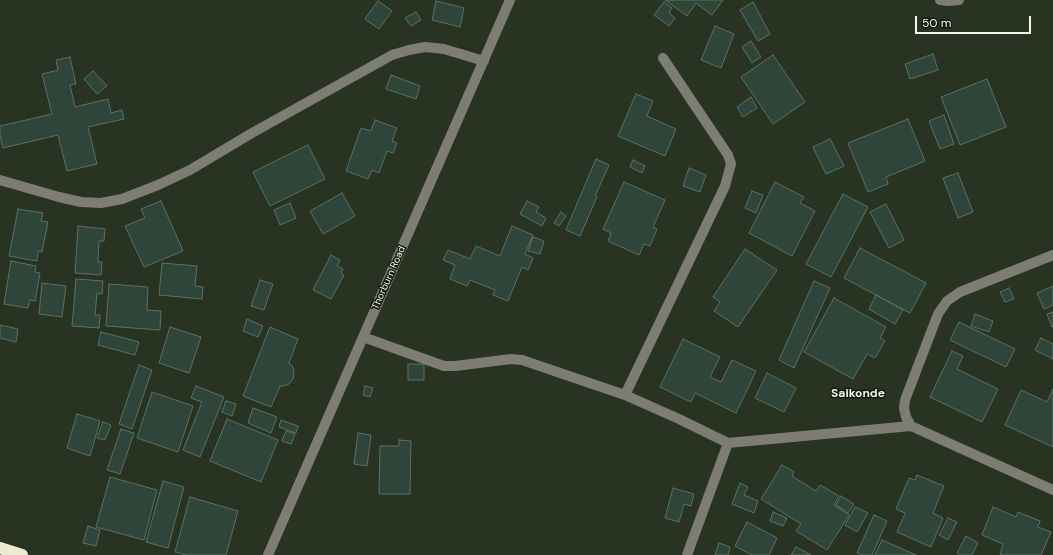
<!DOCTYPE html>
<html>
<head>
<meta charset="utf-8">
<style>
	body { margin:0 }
	#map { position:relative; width:1053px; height:555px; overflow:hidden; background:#283321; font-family:"DM Sans",sans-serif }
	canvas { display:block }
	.scale { position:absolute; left:915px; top:16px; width:116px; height:18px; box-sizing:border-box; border:2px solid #f0f7ec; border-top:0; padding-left:5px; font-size:12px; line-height:14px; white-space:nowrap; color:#f0f7ec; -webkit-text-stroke:3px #141911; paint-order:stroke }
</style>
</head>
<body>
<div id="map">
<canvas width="1053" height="555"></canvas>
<div class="scale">50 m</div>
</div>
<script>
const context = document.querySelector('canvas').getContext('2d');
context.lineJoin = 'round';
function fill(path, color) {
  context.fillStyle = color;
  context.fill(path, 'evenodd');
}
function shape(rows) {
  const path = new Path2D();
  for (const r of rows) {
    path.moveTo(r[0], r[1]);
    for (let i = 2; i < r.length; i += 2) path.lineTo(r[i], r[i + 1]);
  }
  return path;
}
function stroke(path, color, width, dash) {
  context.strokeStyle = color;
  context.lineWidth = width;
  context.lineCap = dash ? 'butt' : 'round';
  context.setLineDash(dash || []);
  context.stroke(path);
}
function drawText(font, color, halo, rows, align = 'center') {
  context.font = font + ' "DM Sans",sans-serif';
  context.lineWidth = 3;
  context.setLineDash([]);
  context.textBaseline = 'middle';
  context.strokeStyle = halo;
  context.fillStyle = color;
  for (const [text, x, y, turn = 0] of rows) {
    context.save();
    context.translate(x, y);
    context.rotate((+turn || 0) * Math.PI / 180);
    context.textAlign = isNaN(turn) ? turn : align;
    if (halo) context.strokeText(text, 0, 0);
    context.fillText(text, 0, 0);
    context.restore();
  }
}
const building = shape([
	[665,0,723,0,712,15,696,3,687,16,665,0],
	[378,1,392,11,379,29,365,19,378,1],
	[436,1,464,8,460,27,432,20,436,1],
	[664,2,672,8,669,13,675,18,669,26,654,15,664,2],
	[753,2,770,34,758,41,740,10,753,2],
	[416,12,421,20,411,26,405,18,416,12],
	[715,26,734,34,721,68,701,60,715,26],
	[751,41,761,57,752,63,742,47,751,41],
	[933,54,938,70,910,79,905,64,933,54],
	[773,55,805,102,773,124,741,77,773,55],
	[70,57,76,84,70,85,75,107,108,99,111,113,122,110,124,119,88,127,97,164,67,171,58,135,3,148,0,135,0,126,52,114,42,74,58,70,56,60,70,57],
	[93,71,107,86,97,94,84,79,93,71],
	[391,75,420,86,416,99,386,89,391,75],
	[987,79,1006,127,960,145,941,97,987,79],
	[636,94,653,101,647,116,676,129,665,156,618,136,636,94],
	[751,97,757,108,743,117,737,107,751,97],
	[944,115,954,144,940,149,929,121,944,115],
	[908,119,925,161,886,177,888,184,868,192,848,143,908,119],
	[375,120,397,128,392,141,397,143,393,153,387,151,379,173,372,170,368,179,346,171,361,128,371,131,375,120],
	[830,139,844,166,826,174,813,147,830,139],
	[308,145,325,179,270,206,253,172,308,145],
	[596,159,609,165,595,196,597,197,580,236,566,230,596,159],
	[633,160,645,166,642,173,630,167,633,160],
	[689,168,706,175,700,192,683,186,689,168],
	[958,173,973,212,958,218,943,178,958,173],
	[624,182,665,200,653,227,657,229,650,246,644,244,639,255,608,241,611,233,603,229,624,182],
	[775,182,804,197,800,203,815,211,792,256,749,233,775,182],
	[752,191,763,195,756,213,745,208,752,191],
	[342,193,355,216,323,234,310,211,342,193],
	[843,194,868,207,831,277,806,264,843,194],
	[161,201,183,251,144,267,125,226,145,218,141,209,161,201],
	[527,201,539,207,536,212,546,218,542,226,520,214,527,201],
	[290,203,296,218,280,225,274,210,290,203],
	[886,204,904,240,889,248,870,212,886,204],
	[18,209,43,213,41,221,48,222,42,252,38,251,37,261,9,256,18,209],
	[561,212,566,216,559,226,554,223,561,212],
	[78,226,105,229,104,241,99,241,98,262,102,262,101,275,75,273,78,226],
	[512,226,533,235,525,254,533,258,528,270,522,267,508,301,493,295,495,290,470,280,467,286,450,279,455,265,443,260,448,250,470,259,476,246,500,256,512,226],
	[533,237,544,241,540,254,528,251,533,237],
	[860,248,926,283,910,313,844,278,860,248],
	[745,249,777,270,738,327,714,311,720,302,713,297,745,249],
	[331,255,340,260,337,266,343,269,341,273,344,275,331,299,313,290,331,255],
	[11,261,36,266,35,272,40,273,35,301,30,300,28,308,4,304,11,261],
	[162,263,197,266,195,286,203,287,202,299,159,295,162,263],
	[76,279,103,281,102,294,97,293,95,315,100,315,99,328,72,326,76,279],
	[260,280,273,284,264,310,251,306,260,280],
	[814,281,830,288,794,368,779,360,814,281],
	[42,283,66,286,62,317,39,314,42,283],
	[109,284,148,287,147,310,161,311,160,330,106,326,109,284],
	[1053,286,1053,305,1044,309,1037,293,1053,286],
	[1009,288,1014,299,1005,302,1000,292,1009,288],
	[876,295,903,310,895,324,869,309,876,295],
	[834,298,886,327,880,338,885,341,875,358,867,354,853,379,804,352,834,298],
	[1053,312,1053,326,1052,327,1047,314,1053,312],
	[975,314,993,321,989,332,971,326,975,314],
	[247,319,263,326,258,337,243,331,247,319],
	[959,322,1015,349,1006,367,950,340,959,322],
	[0,325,18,329,16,342,0,338,0,325],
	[170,327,201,337,189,373,159,363,170,327],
	[270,327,298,339,289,363,293,367,294,373,293,379,289,384,284,386,280,386,271,407,243,396,270,327],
	[101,332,139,342,135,355,98,345,101,332],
	[1041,338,1053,344,1053,359,1035,350,1041,338],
	[683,339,720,357,710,377,721,382,732,360,756,371,736,413,695,393,691,402,660,387,683,339],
	[952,351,963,356,957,369,998,389,982,422,930,397,952,351],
	[408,364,424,364,424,380,408,380,408,364],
	[139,365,152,370,132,429,119,424,139,365],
	[767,373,796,388,784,412,755,398,767,373],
	[196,386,224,397,200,457,183,450,202,402,191,398,196,386],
	[365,386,373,388,370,397,363,395,365,386],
	[1053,389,1053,447,1005,425,1021,390,1047,402,1053,389],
	[152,392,193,406,178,452,137,438,152,392],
	[226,401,236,404,232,416,222,412,226,401],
	[253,408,277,417,271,433,248,423,253,408],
	[77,414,100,421,90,456,67,448,77,414],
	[227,419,278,440,261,482,210,461,227,419],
	[281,420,298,426,296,433,279,427,281,420],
	[103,422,111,425,105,440,97,438,103,422],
	[121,429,134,433,120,474,107,470,121,429],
	[286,431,295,434,291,444,282,441,286,431],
	[358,433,371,435,367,466,354,464,358,433],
	[399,440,411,441,410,494,379,494,380,446,399,446,399,440],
	[782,465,794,472,792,476,816,491,820,485,839,496,834,505,849,515,827,550,796,531,801,524,761,499,782,465],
	[917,475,944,486,933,513,943,518,931,547,897,532,905,513,896,509,909,478,915,480,917,475],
	[110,477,157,490,144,540,96,527,110,477],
	[163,481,184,487,168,548,146,542,163,481],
	[740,483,748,487,744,495,758,501,754,513,732,504,740,483],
	[673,488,694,494,691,506,684,504,679,522,665,518,673,488],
	[841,496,854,504,848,513,836,505,841,496],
	[190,497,238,511,226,555,187,555,175,552,190,497],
	[855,507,868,513,857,532,845,525,855,507],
	[993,507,1016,517,1018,512,1040,521,1038,527,1051,532,1041,555,1003,555,1000,554,1003,544,982,535,993,507],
	[773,512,787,518,783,526,770,521,773,512],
	[874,515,887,521,872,555,863,555,857,553,874,515],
	[948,518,957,522,948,540,939,535,948,518],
	[747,522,777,538,769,555,752,555,735,546,747,522],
	[88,526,100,530,96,546,83,543,88,526],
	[966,536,978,543,972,555,960,555,957,553,966,536],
	[882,540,916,555,875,555,882,540],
	[719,543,730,547,728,555,715,555,719,543],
	[796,547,811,555,791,555,796,547]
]);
fill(building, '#2f4539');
stroke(building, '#5a7265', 1);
stroke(shape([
	[940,0,947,1,959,0],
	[0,180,59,197,81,202,101,203,122,199,158,185,190,170,252,133,392,55,409,50,425,47,444,49,484,61],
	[363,337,444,366,455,366,511,359,522,360,625,395,679,419,728,443,911,426,1053,490],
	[625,395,725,186,731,164,728,155,663,58],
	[911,426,906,417,904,408,905,400,938,314,947,301,960,292,1053,255],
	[268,555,510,0],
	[687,555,728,443]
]), '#7e7d73', 10);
stroke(shape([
	[0,548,22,555]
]), '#ecebd1', 12);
drawText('10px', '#f0f7ec', '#141911', [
	["Thorburn Road",389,278,-66]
]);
drawText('bold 12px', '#f0f7ec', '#141911', [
	["Saikonde",858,394]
]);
</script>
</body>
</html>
